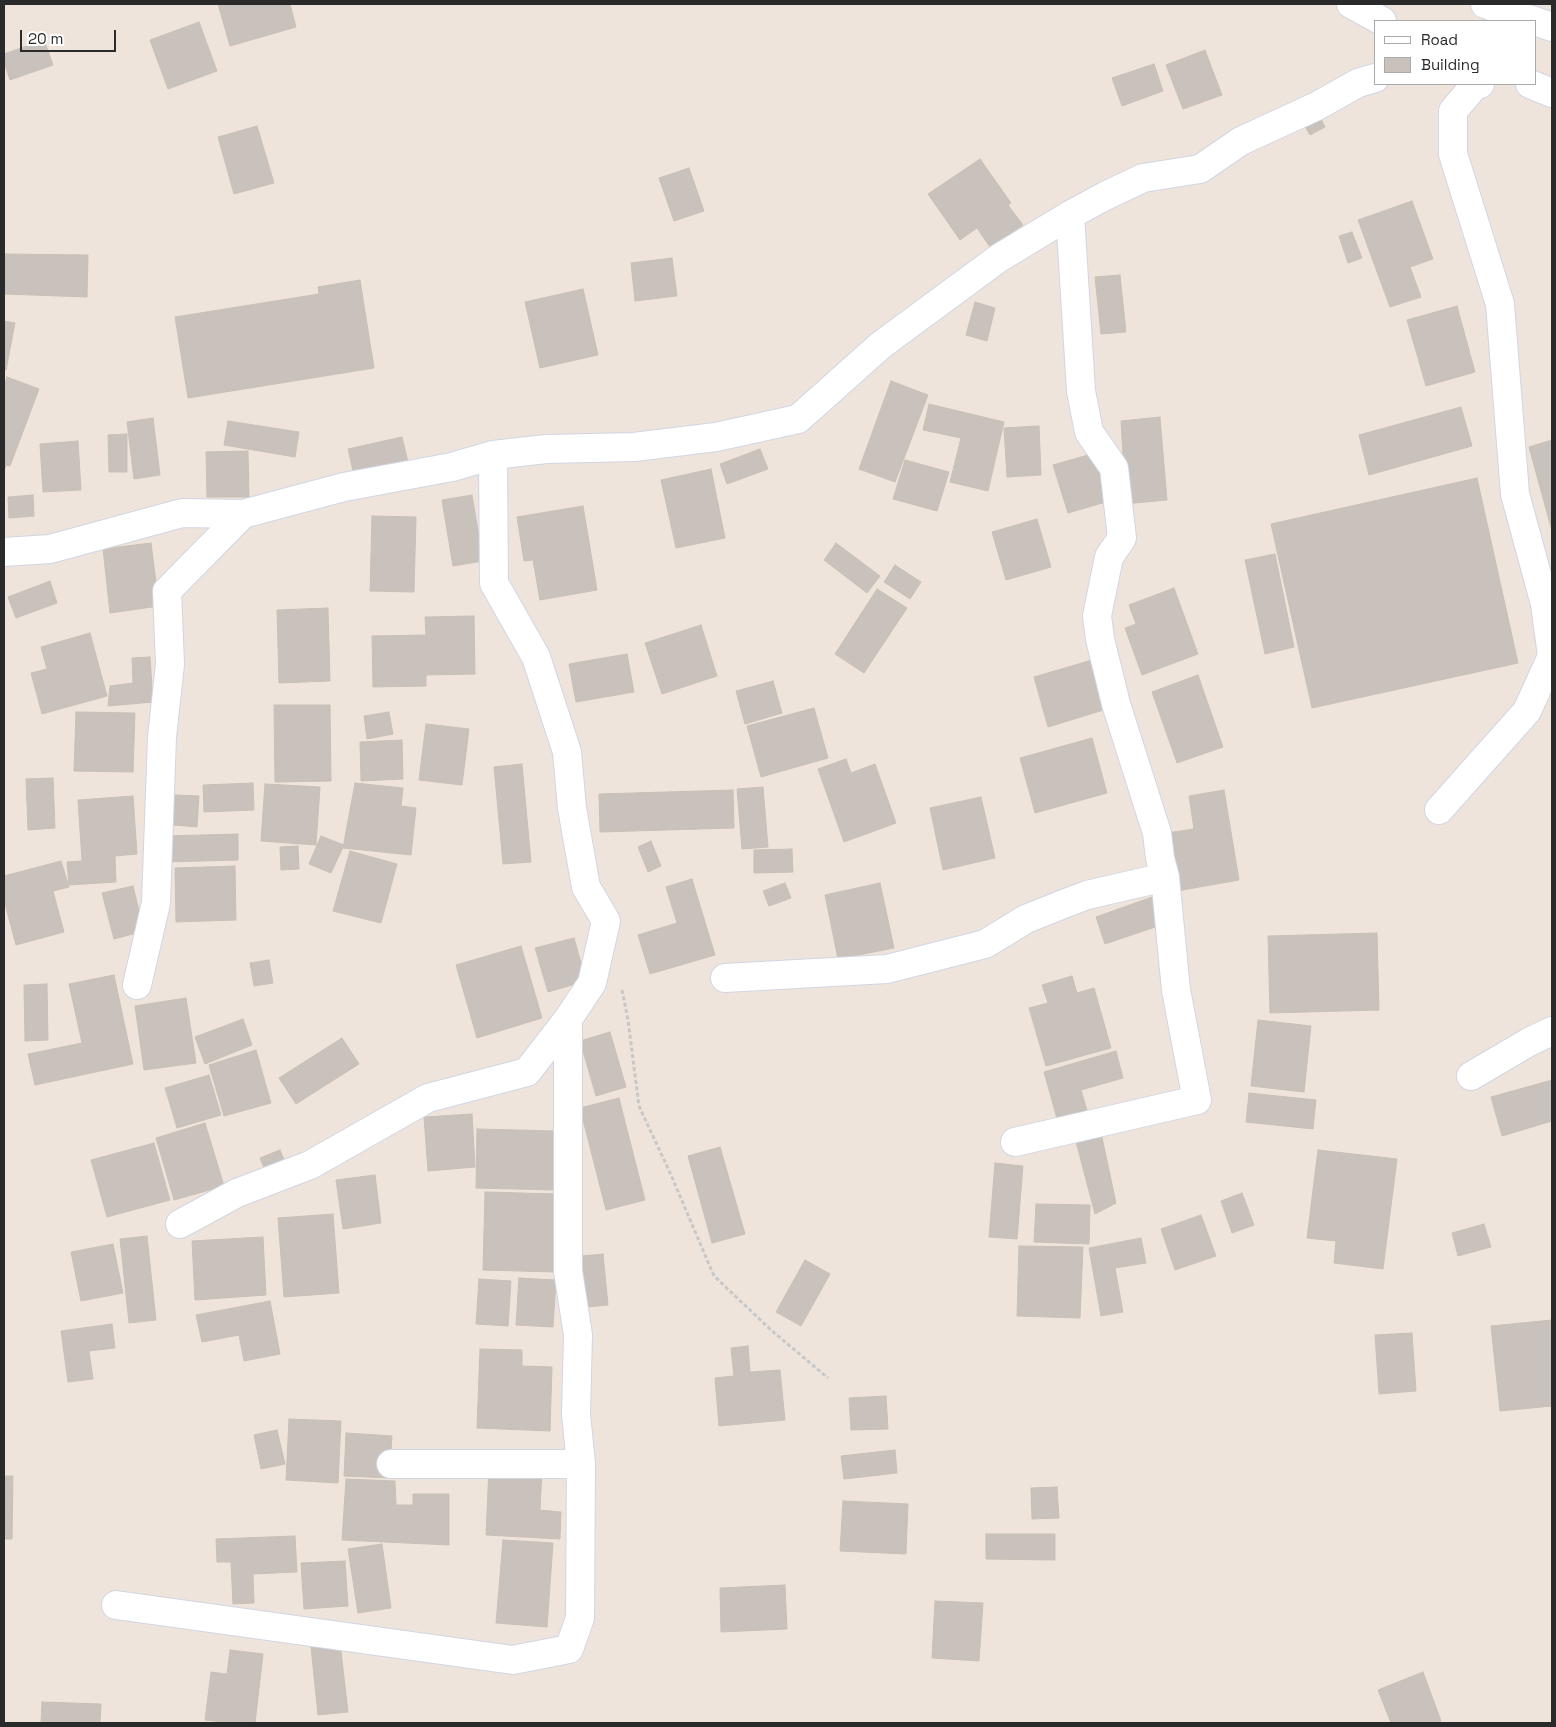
<!DOCTYPE html>
<html>
<head>
<meta charset="utf-8">
<style>
	body { margin:0 }
	#map { position:relative; width:1556px; height:1727px; overflow:hidden; background:#eee4db; font-family:"Space Grotesk",sans-serif }
	canvas { display:block }
	.frame { position:absolute; inset:0; border:5px solid #2a2a2a; pointer-events:none }
	.legend { position:absolute; left:1374px; top:20px; width:162px; height:65px; box-sizing:border-box; background:#fff; border:1px solid #aaa; margin:0; padding:6px 9px; list-style:none; font-size:15px; color:#2a2a2a }
	.legend li { display:flex; align-items:center; gap:10px; height:25px }
	.legend b { width:25px; border:1px solid #aaa }
	.scale { position:absolute; left:20px; top:30px; width:96px; height:22px; box-sizing:border-box; border:2px solid #2a2a2a; border-top:0; padding-left:6px; font-size:15px; line-height:18px; white-space:nowrap; color:#2a2a2a; -webkit-text-stroke:4px #fff; paint-order:stroke }
</style>
</head>
<body>
<div id="map">
<canvas width="1556" height="1727"></canvas>
<div class="frame"></div>
<ul class="legend">
<li><b style="height:6px;background:#fff"></b>Road</li>
<li><b style="height:14px;background:#c9c1bb"></b>Building</li>
</ul>
<div class="scale">20 m</div>
</div>
<script>
const context = document.querySelector('canvas').getContext('2d');
context.lineJoin = 'round';
function fill(path, color) {
  context.fillStyle = color;
  context.fill(path, 'evenodd');
}
function shape(rows) {
  const path = new Path2D();
  for (const r of rows) {
    path.moveTo(r[0], r[1]);
    for (let i = 2; i < r.length; i += 2) path.lineTo(r[i], r[i + 1]);
  }
  return path;
}
function stroke(path, color, width, dash) {
  context.strokeStyle = color;
  context.lineWidth = width;
  context.lineCap = dash ? 'butt' : 'round';
  context.setLineDash(dash || []);
  context.stroke(path);
}
const building = shape([
	[218,4,290,4,296,27,230,46,218,4],
	[199,22,217,71,168,89,150,40,199,22],
	[44,40,53,65,10,80,4,62,4,54,44,40],
	[1205,50,1222,95,1183,109,1166,65,1205,50],
	[1154,64,1163,91,1122,106,1112,78,1154,64],
	[1315,107,1325,127,1310,135,1299,116,1315,107],
	[257,126,274,183,234,194,218,137,257,126],
	[980,159,1011,203,1008,205,1023,225,990,247,977,228,960,240,928,194,980,159],
	[689,168,704,211,674,221,659,178,689,168],
	[1412,201,1433,259,1410,267,1421,297,1390,307,1358,220,1412,201],
	[1352,232,1362,258,1348,263,1339,236,1352,232],
	[4,254,88,255,87,297,4,294,4,254],
	[672,258,677,296,635,301,631,263,672,258],
	[1120,275,1126,332,1101,334,1095,277,1120,275],
	[360,280,374,368,188,398,175,317,319,294,318,287,360,280],
	[583,289,598,355,540,368,525,302,583,289],
	[975,302,995,308,987,341,966,335,975,302],
	[1457,306,1475,372,1426,386,1407,320,1457,306],
	[4,321,15,323,6,370,4,370,4,321],
	[7,377,39,389,10,466,6,465,4,471,4,386,7,377],
	[891,381,928,395,895,482,859,469,891,381],
	[929,404,1004,422,988,491,950,482,961,438,923,430,929,404],
	[1461,407,1472,446,1369,475,1359,435,1461,407],
	[1160,417,1167,500,1124,504,1120,454,1123,454,1121,421,1160,417],
	[153,418,160,475,134,479,127,422,153,418],
	[228,421,299,432,295,457,224,445,228,421],
	[1039,426,1041,475,1007,477,1004,428,1039,426],
	[127,434,127,472,109,472,108,435,127,434],
	[402,437,408,462,354,475,348,449,402,437],
	[1552,440,1552,531,1529,447,1552,440],
	[78,441,81,490,43,492,40,444,78,441],
	[760,449,768,469,727,484,720,464,760,449],
	[248,451,249,497,207,497,206,452,248,451],
	[1095,453,1109,501,1068,513,1053,465,1095,453],
	[905,460,949,472,937,511,893,499,905,460],
	[711,469,725,538,676,548,661,480,711,469],
	[1477,478,1518,663,1312,708,1271,524,1477,478],
	[33,495,34,516,9,518,8,497,33,495],
	[472,495,483,561,453,566,442,500,472,495],
	[583,506,597,590,540,600,533,560,524,561,517,517,583,506],
	[372,516,416,517,414,592,370,591,372,516],
	[1037,519,1051,567,1006,580,992,532,1037,519],
	[151,543,159,606,110,613,103,549,151,543],
	[836,543,880,576,867,593,824,560,836,543],
	[1275,554,1294,647,1265,654,1245,560,1275,554],
	[895,565,921,582,910,599,884,582,895,565],
	[50,581,57,603,16,618,8,597,50,581],
	[1174,588,1198,654,1142,675,1125,628,1136,624,1129,605,1174,588],
	[877,589,907,608,864,673,835,654,877,589],
	[328,608,330,681,279,683,277,610,328,608],
	[474,616,475,674,426,675,426,686,373,687,372,636,426,635,425,617,474,616],
	[701,625,717,676,662,694,645,643,701,625],
	[90,633,107,696,42,714,31,673,47,669,41,647,90,633],
	[627,654,634,692,576,702,569,664,627,654],
	[150,657,153,702,108,706,110,686,133,683,132,658,150,657],
	[1092,660,1107,709,1048,727,1034,677,1092,660],
	[1198,675,1223,747,1177,763,1152,692,1198,675],
	[773,681,782,713,745,724,736,691,773,681],
	[274,705,330,705,331,781,275,782,274,705],
	[814,708,828,758,761,777,747,726,814,708],
	[76,712,135,713,133,772,74,771,76,712],
	[389,712,393,734,367,739,364,716,389,712],
	[426,724,469,729,462,785,419,780,426,724],
	[1092,738,1107,793,1035,813,1020,758,1092,738],
	[402,740,403,779,361,781,360,742,402,740],
	[846,759,851,773,875,764,896,823,844,842,818,769,846,759],
	[522,764,531,862,503,864,494,767,522,764],
	[53,778,55,828,28,830,26,779,53,778],
	[253,783,254,810,204,812,203,785,253,783],
	[355,783,403,788,401,806,416,808,411,855,343,848,355,783],
	[265,784,320,787,316,845,261,841,265,784],
	[763,787,768,847,742,849,737,789,763,787],
	[733,790,734,828,600,832,599,794,733,790],
	[1224,790,1239,880,1177,891,1167,833,1194,829,1189,796,1224,790],
	[175,795,199,796,197,827,173,825,175,795],
	[133,796,137,854,115,856,116,882,69,885,67,862,82,861,78,800,133,796],
	[981,797,995,858,943,870,930,808,981,797],
	[238,834,238,860,164,862,164,836,238,834],
	[321,836,344,845,331,873,309,864,321,836],
	[651,841,661,866,648,872,638,847,651,841],
	[298,846,299,869,281,870,280,847,298,846],
	[792,849,793,872,754,873,754,850,792,849],
	[350,851,397,864,381,923,333,911,350,851],
	[61,861,69,887,53,891,64,932,16,945,4,900,4,876,61,861],
	[235,866,236,920,176,922,175,868,235,866],
	[692,879,715,955,650,974,638,935,677,923,666,887,692,879],
	[785,883,791,898,769,906,763,891,785,883],
	[880,883,894,948,838,959,825,895,880,883],
	[133,886,144,931,114,939,102,893,133,886],
	[1155,896,1164,924,1105,944,1096,917,1155,896],
	[1377,933,1379,1010,1270,1013,1268,936,1377,933],
	[574,938,586,981,548,992,535,948,574,938],
	[521,946,542,1018,477,1038,456,965,521,946],
	[269,960,273,983,254,986,250,963,269,960],
	[114,975,133,1064,35,1085,28,1054,82,1043,69,984,114,975],
	[1072,976,1077,993,1094,988,1111,1048,1046,1066,1029,1008,1048,1003,1042,985,1072,976],
	[47,984,48,1040,25,1041,24,985,47,984],
	[186,998,196,1063,144,1070,135,1006,186,998],
	[243,1019,252,1045,205,1064,195,1037,243,1019],
	[1258,1020,1311,1026,1304,1092,1251,1086,1258,1020],
	[610,1032,626,1087,596,1096,580,1041,610,1032],
	[342,1038,359,1064,296,1104,279,1078,342,1038],
	[256,1050,271,1103,224,1116,209,1065,256,1050],
	[1116,1051,1123,1078,1081,1090,1088,1114,1058,1122,1044,1072,1116,1051],
	[209,1075,221,1115,177,1128,165,1088,209,1075],
	[1552,1080,1552,1121,1502,1136,1491,1097,1552,1080],
	[1249,1093,1316,1100,1313,1129,1246,1122,1249,1093],
	[619,1098,645,1200,606,1210,580,1108,619,1098],
	[472,1114,475,1167,428,1171,424,1117,472,1114],
	[205,1123,224,1186,174,1200,156,1138,205,1123],
	[1100,1128,1116,1203,1095,1214,1074,1134,1100,1128],
	[477,1129,556,1131,554,1190,476,1188,477,1129],
	[154,1143,170,1200,107,1217,91,1160,154,1143],
	[720,1147,745,1234,712,1243,688,1156,720,1147],
	[280,1150,287,1167,267,1175,260,1158,280,1150],
	[1318,1150,1397,1159,1383,1269,1334,1263,1336,1241,1307,1238,1318,1150],
	[995,1163,1023,1166,1017,1239,989,1237,995,1163],
	[375,1175,381,1223,343,1229,336,1180,375,1175],
	[485,1192,558,1194,556,1272,483,1270,485,1192],
	[1242,1193,1254,1225,1232,1233,1221,1201,1242,1193],
	[1036,1204,1090,1205,1089,1244,1034,1242,1036,1204],
	[333,1214,339,1293,284,1297,278,1218,333,1214],
	[1201,1215,1216,1256,1175,1270,1161,1229,1201,1215],
	[1484,1224,1491,1247,1458,1256,1452,1233,1484,1224],
	[147,1236,156,1320,129,1323,120,1239,147,1236],
	[263,1237,266,1295,195,1300,192,1241,263,1237],
	[1141,1238,1146,1263,1115,1268,1123,1312,1101,1316,1089,1248,1141,1238],
	[113,1244,123,1293,81,1301,71,1252,113,1244],
	[1019,1246,1083,1247,1080,1318,1017,1316,1019,1246],
	[603,1254,608,1305,587,1307,582,1256,603,1254],
	[805,1260,830,1274,801,1326,776,1312,805,1260],
	[519,1278,556,1280,553,1327,516,1325,519,1278],
	[479,1279,511,1281,508,1326,476,1324,479,1279],
	[270,1301,280,1354,244,1361,239,1335,202,1342,196,1315,270,1301],
	[1552,1320,1552,1406,1500,1411,1491,1326,1552,1320],
	[112,1324,115,1348,89,1351,93,1379,68,1382,61,1331,112,1324],
	[1412,1333,1416,1391,1379,1394,1375,1335,1412,1333],
	[748,1346,750,1372,780,1370,785,1420,719,1426,715,1378,734,1376,731,1348,748,1346],
	[480,1349,522,1350,522,1366,552,1367,550,1431,477,1428,480,1349],
	[886,1396,888,1429,851,1430,849,1398,886,1396],
	[289,1419,341,1421,338,1483,286,1480,289,1419],
	[277,1430,285,1464,261,1469,254,1435,277,1430],
	[346,1433,392,1436,389,1478,344,1476,346,1433],
	[895,1450,897,1473,844,1479,841,1456,895,1450],
	[489,1468,542,1471,540,1510,561,1512,560,1539,486,1535,489,1468],
	[4,1476,13,1476,12,1539,4,1539,4,1476],
	[346,1479,395,1481,396,1505,413,1505,413,1494,449,1494,449,1545,342,1540,346,1479],
	[1057,1487,1059,1518,1032,1519,1031,1488,1057,1487],
	[843,1501,908,1504,906,1554,840,1551,843,1501],
	[986,1534,1055,1534,1055,1560,986,1559,986,1534],
	[295,1536,297,1572,253,1574,254,1603,233,1604,231,1562,217,1562,216,1539,295,1536],
	[503,1540,553,1543,547,1627,496,1623,503,1540],
	[382,1544,391,1608,358,1613,348,1549,382,1544],
	[345,1561,348,1606,304,1609,301,1563,345,1561],
	[785,1585,787,1629,721,1632,720,1588,785,1585],
	[935,1601,983,1603,979,1661,932,1658,935,1601],
	[340,1643,348,1712,318,1715,311,1647,340,1643],
	[230,1650,263,1654,255,1723,231,1723,205,1720,211,1672,227,1674,230,1650],
	[1423,1672,1441,1721,1436,1723,1391,1723,1378,1690,1423,1672],
	[42,1702,101,1704,100,1723,41,1723,42,1702]
]);
fill(building, '#c9c1bb');
stroke(building, '#c9c0b5', 1);
const minor = shape([
	[4,552,50,549,182,513,243,514,344,487,452,467,493,455,546,449,634,447,716,437,798,419,881,345,999,258,1070,215,1105,196,1143,178,1200,169,1241,141,1317,106,1358,83,1375,78],
	[1439,810,1527,711,1552,656,1545,604,1515,494,1500,304,1453,154,1453,111,1475,85,1480,84],
	[725,978,887,969,985,944,1026,919,1061,905,1087,895,1165,877,1160,858,1157,833,1116,704,1100,639,1097,616,1109,557,1122,538,1114,468,1089,432,1081,391,1070,215],
	[137,985,156,903,162,737,170,664,167,591,243,514],
	[1471,1076,1529,1042,1552,1031],
	[1015,1142,1197,1100,1176,990,1165,877],
	[180,1224,237,1193,310,1165,428,1098,527,1072,568,1019,592,983,606,921,586,887,572,808,567,752,536,657,494,583,493,455],
	[391,1464,581,1464,576,1414,578,1335,568,1271,568,1019],
	[116,1605,513,1660,569,1649,580,1618,581,1464]
]);
const secondary = shape([
	[1351,4,1382,21],
	[1485,4,1552,27],
	[1530,84,1552,93]
]);
stroke(minor, '#d0d6e4', 30);
stroke(secondary, '#d0d6e4', 30);
stroke(shape([
	[622,990,628,1020,639,1106,671,1175,714,1276,771,1330,828,1378]
]), '#c8c8c8', 3, [4, 2.5]);
stroke(minor, '#fff', 28);
stroke(secondary, '#fff', 28);
</script>
</body>
</html>
